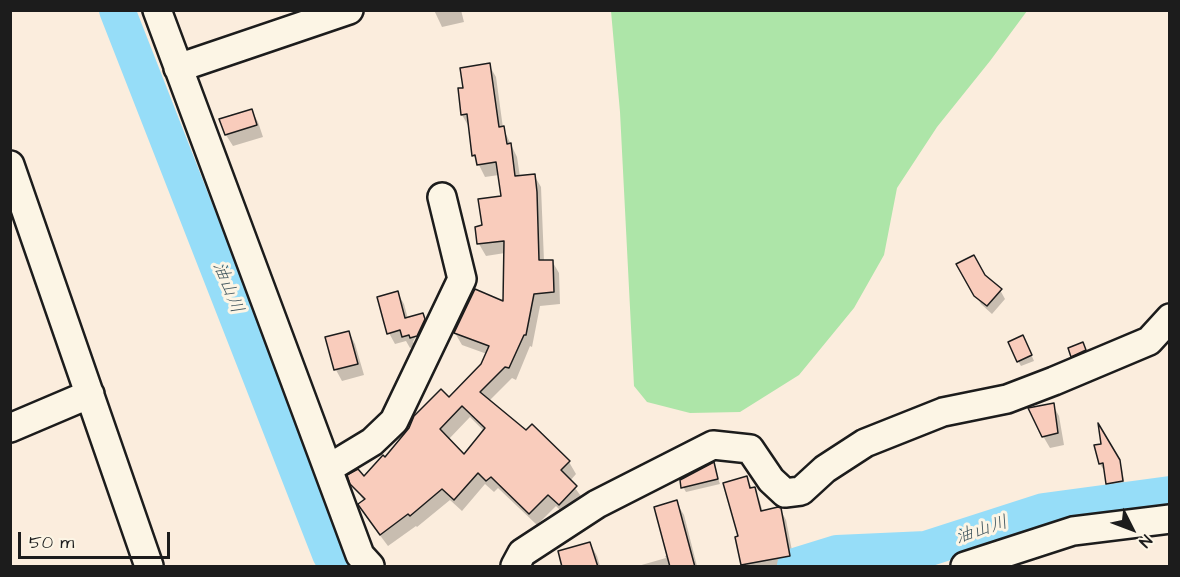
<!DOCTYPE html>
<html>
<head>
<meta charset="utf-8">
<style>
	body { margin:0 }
	#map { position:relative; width:1180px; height:577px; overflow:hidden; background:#fbeddd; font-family:"Architects Daughter",sans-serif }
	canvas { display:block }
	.frame { position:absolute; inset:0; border:12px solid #1c1c1c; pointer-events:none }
	.north { position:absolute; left:1102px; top:499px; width:60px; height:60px; -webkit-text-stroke:4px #fcf5e5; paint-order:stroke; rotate:132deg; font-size:16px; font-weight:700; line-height:24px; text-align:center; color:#1c1c1c }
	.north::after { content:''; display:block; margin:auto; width:21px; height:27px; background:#1c1c1c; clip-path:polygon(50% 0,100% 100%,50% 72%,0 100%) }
	.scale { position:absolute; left:18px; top:532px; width:152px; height:27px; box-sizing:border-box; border:3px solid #1c1c1c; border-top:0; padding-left:8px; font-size:18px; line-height:21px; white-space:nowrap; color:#1c1c1c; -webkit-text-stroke:4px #fcf5e5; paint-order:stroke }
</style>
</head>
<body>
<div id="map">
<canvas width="1180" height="577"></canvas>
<div class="frame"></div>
<div class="north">N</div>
<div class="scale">50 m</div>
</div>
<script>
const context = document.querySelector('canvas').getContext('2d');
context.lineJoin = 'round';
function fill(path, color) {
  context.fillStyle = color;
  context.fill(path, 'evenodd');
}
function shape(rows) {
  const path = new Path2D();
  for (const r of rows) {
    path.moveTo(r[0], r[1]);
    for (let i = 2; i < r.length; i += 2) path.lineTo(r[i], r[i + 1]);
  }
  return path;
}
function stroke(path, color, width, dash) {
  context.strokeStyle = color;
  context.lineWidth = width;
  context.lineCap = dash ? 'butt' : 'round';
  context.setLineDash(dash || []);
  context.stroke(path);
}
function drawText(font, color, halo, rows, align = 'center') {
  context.font = font + ' "Architects Daughter","Klee One",sans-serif';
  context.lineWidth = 6;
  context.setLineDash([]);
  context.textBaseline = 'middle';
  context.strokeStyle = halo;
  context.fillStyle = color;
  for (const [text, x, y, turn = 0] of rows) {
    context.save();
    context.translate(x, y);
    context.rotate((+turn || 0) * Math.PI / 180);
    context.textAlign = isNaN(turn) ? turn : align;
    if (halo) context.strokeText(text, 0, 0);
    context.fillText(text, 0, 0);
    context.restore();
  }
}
fill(shape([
	[611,11,1027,11,990,61,937,127,897,188,884,255,854,308,799,375,740,412,690,413,647,402,634,386,620,112]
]), '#ade5a8');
fill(shape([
	[434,10,461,10,464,22,442,27],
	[489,65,496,77,503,128,517,157,520,177,534,175,541,187,544,261,552,261,559,273,560,304,540,306,532,347,530,346,516,380,512,378,489,401,526,432,569,462,576,474,570,481,583,499,566,516,556,506,537,525,498,488,494,492,485,484,462,511,450,500,417,527,416,526,388,546,367,518,360,505,364,501,352,484,364,478,385,459,449,399,483,364,487,354,462,345,455,333,504,303,505,253,486,256,479,244,476,228,483,227,503,197,499,175,485,177,474,155,469,127,462,115,465,89],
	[470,417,485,432,464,456,448,440],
	[252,111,258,122,263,137,233,146,226,135],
	[958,265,1000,290,1005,299,992,314,981,304],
	[397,292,404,304,408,319,423,315,429,326,416,346,410,348,406,341,395,344,389,333],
	[420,327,423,327,415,344,413,342],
	[349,332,355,344,364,375,342,381,336,370],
	[1026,343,1034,361,1021,366,1018,361],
	[1085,349,1088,356,1075,361,1072,356],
	[1053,405,1059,416,1064,445,1050,448,1043,436],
	[1100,429,1122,468,1125,487,1111,489,1107,483,1105,469,1103,469,1100,464,1096,446,1102,445],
	[713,464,720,484,686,492,683,487],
	[746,478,759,499,763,512,780,509,786,520,795,566,744,566,743,565,737,538,740,537],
	[676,502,684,515,697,566,638,566,666,558,665,556,668,555],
	[590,543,597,556,600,566,564,566]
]), '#0003');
stroke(shape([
	[117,10,330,554,337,566],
	[795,566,837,553,926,549,1044,511,1170,494]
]), '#96ddf8', 36);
const building = shape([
	[490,63,499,127,504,126,507,144,511,143,515,176,535,174,537,192,539,260,553,260,554,292,534,294,526,335,524,335,509,368,505,367,480,392,526,430,532,424,570,461,561,470,577,486,559,505,548,495,529,514,491,477,486,481,478,473,454,500,442,489,410,516,408,514,380,535,359,506,358,504,365,499,350,484,347,475,358,469,364,476,383,455,385,457,409,428,414,416,441,389,449,397,481,364,489,346,454,333,475,289,503,301,504,241,477,244,475,227,482,225,478,199,501,196,496,162,477,165,475,155,472,156,467,114,461,115,458,88,463,88,460,68,490,63],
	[462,406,485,428,464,454,440,429,462,406],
	[252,109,257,125,225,135,219,119,252,109],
	[974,255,985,275,1002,289,987,306,974,296,956,264,974,255],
	[398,291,405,318,423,313,425,319,417,336,410,338,409,335,402,337,400,330,387,334,377,297,398,291],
	[349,331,358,364,334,370,325,337,349,331],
	[1023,335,1032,355,1017,362,1008,342,1023,335],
	[1083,342,1086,350,1071,357,1068,348,1083,342],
	[1054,403,1058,433,1042,437,1028,408,1054,403],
	[1098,423,1120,460,1123,481,1106,484,1103,463,1099,464,1094,445,1101,444,1098,423],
	[714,462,718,479,681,488,680,480,714,462],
	[747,476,750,488,755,487,761,511,778,507,781,508,790,556,741,565,735,537,738,536,723,483,747,476],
	[677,500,695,567,670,567,654,507,677,500],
	[590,542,598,567,562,567,558,551,590,542]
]);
fill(building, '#f9ccbc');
stroke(building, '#1c1c1c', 1.5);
const minor = shape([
	[157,10,360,555,370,566],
	[178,68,349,10],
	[10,165,149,566],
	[10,428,90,394],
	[329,468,372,442,394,421,462,279,442,197],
	[515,566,522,553,597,504,713,445,750,449,771,480,785,493,801,491,825,469,865,443,943,412,1007,399,1054,381,1149,341,1170,318],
	[965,566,1073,531,1170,519]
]);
stroke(minor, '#1c1c1c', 32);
stroke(minor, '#fcf5e5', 27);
drawText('italic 18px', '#41565e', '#fcf5e5', [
	["油山川",227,288,68],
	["油山川",982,531,-18]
]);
</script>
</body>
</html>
